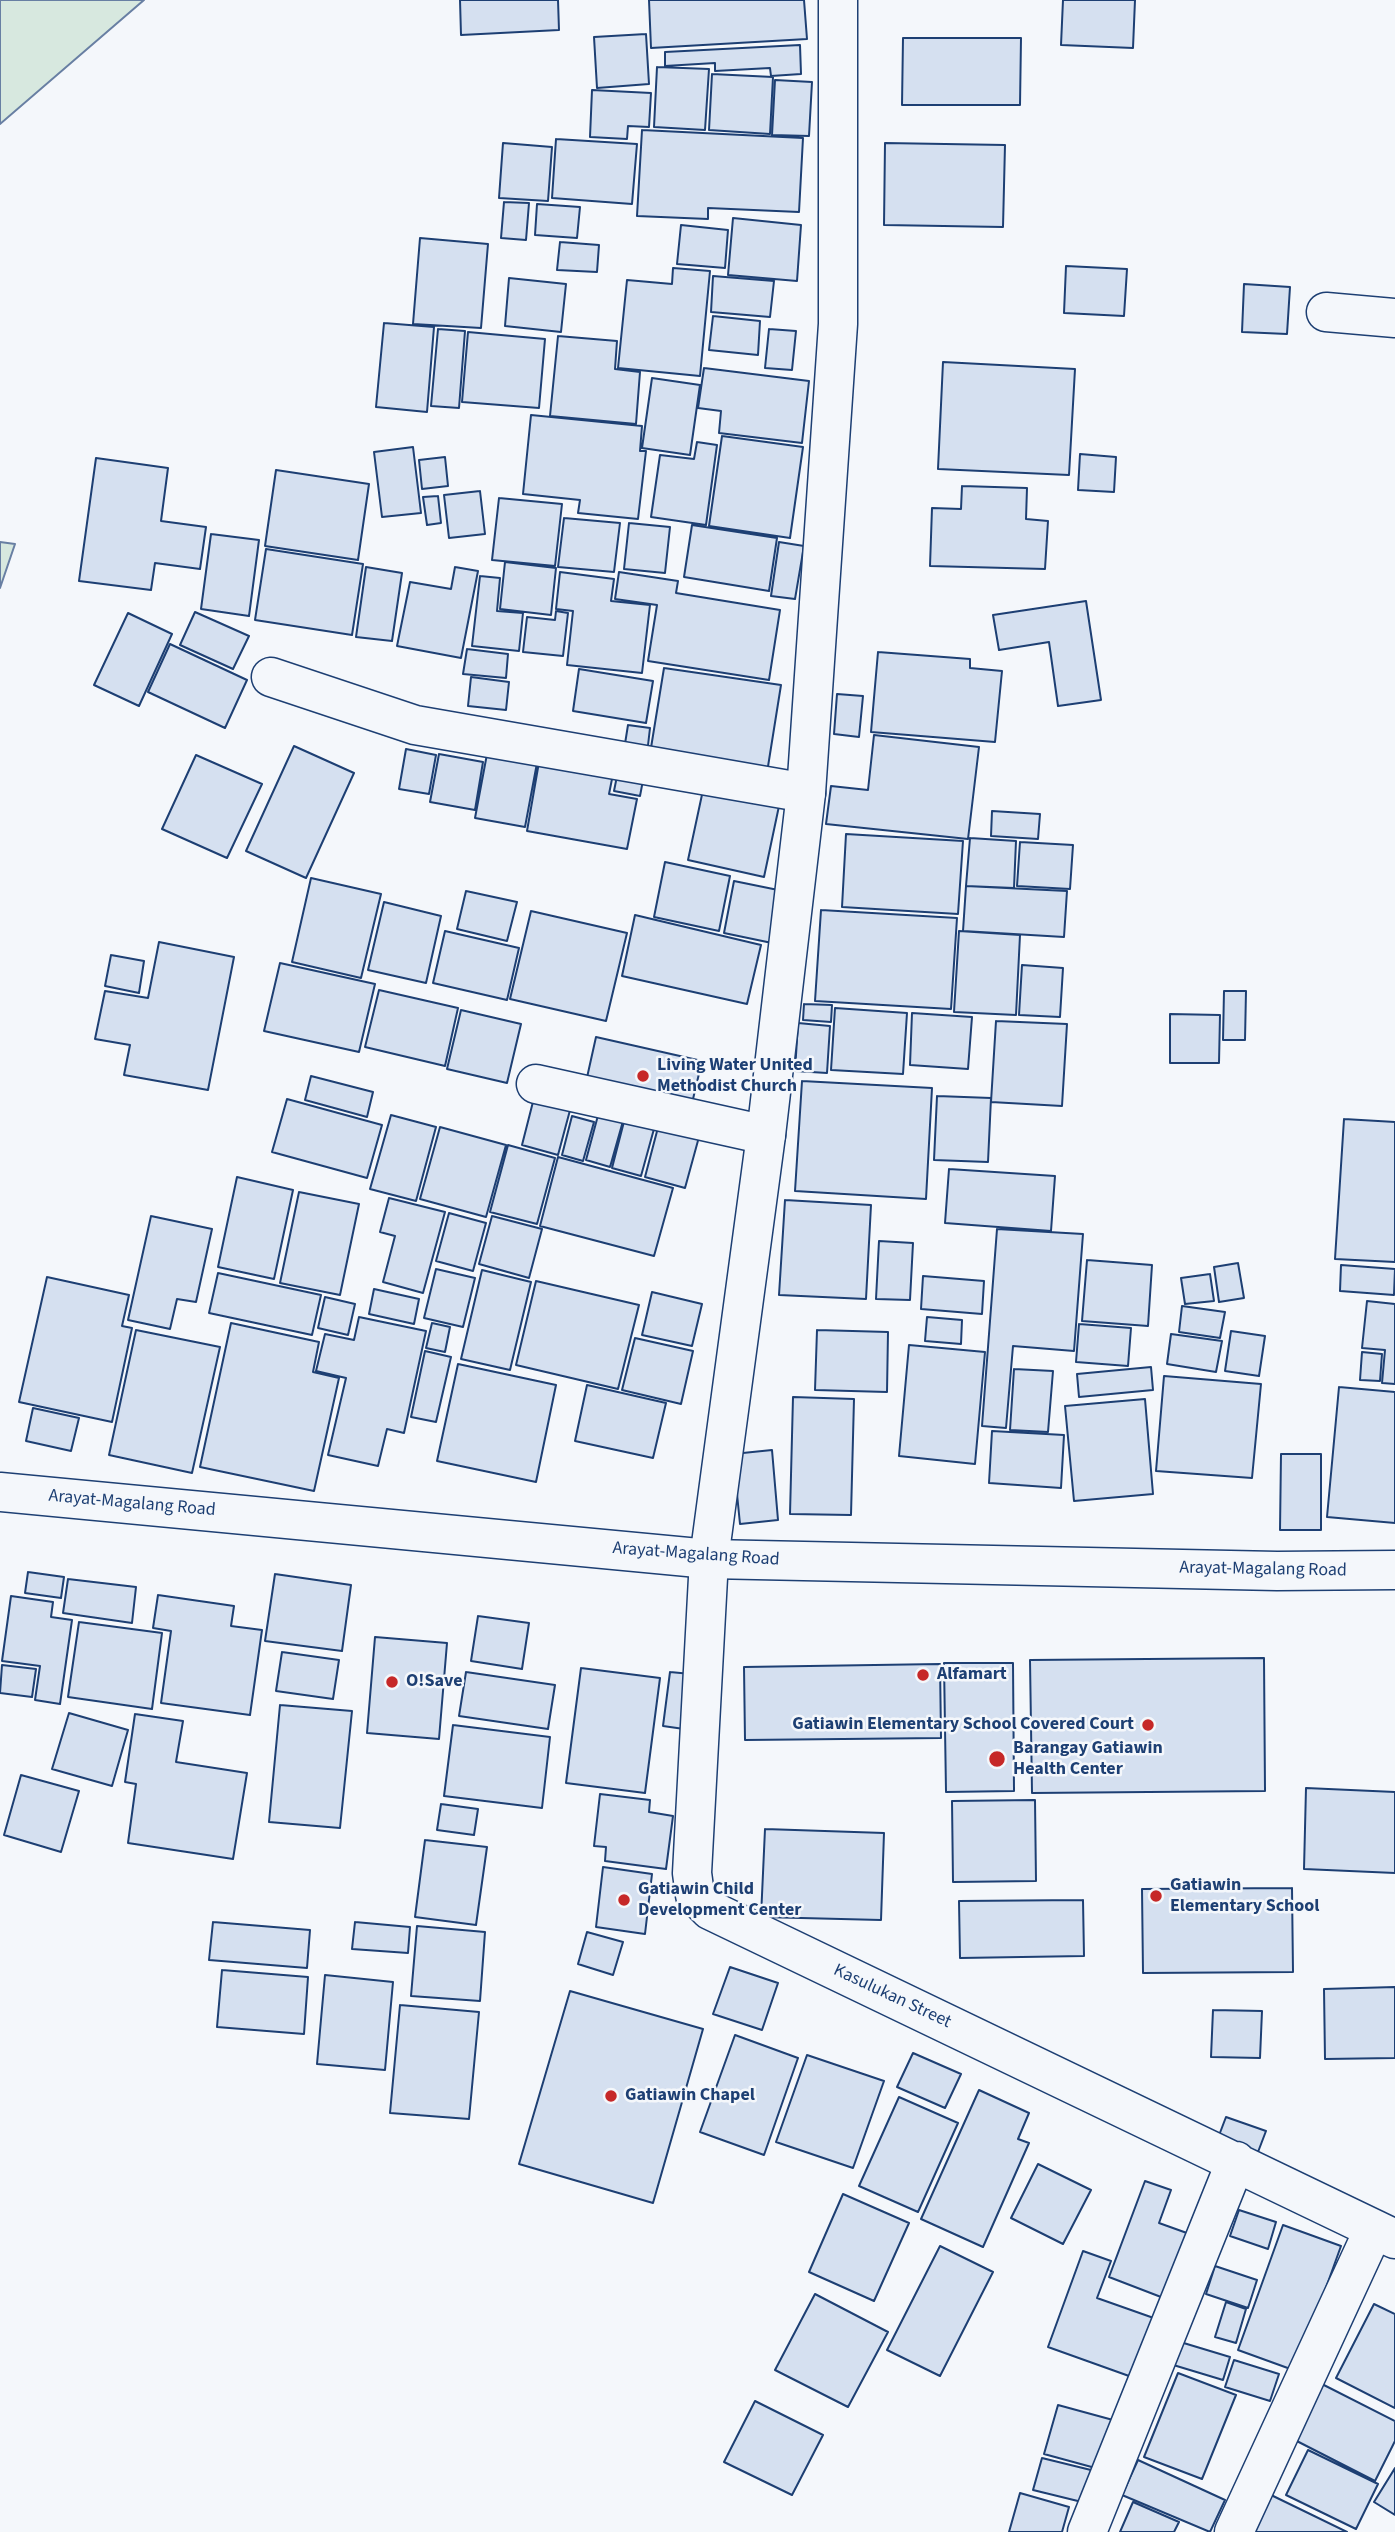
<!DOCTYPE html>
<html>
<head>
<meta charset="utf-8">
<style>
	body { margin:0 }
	canvas { display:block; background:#f4f7fb }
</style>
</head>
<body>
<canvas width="1395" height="2532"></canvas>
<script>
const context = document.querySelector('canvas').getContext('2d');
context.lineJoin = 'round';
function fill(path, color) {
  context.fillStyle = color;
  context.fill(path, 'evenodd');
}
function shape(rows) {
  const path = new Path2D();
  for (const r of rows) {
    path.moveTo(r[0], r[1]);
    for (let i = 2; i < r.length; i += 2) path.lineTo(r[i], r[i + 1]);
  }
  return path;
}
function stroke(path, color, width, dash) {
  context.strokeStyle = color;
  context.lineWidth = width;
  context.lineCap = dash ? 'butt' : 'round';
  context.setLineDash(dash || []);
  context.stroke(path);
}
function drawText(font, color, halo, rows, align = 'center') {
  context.font = font + ' "Source Sans 3",sans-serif';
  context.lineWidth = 5;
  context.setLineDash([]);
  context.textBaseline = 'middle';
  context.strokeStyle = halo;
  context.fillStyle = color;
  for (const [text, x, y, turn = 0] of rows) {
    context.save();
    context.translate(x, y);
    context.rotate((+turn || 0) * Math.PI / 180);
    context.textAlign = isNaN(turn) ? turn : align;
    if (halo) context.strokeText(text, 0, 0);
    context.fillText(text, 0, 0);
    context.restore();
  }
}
const green = shape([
	[0,0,144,0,0,124,0,0],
	[0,542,15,544,0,588,0,542]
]);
fill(green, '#d7e8df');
stroke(green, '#687fa3', 2);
const building = shape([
	[460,0,558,0,559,30,461,35,460,0],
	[649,0,804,0,807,39,651,48,649,0],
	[1063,0,1135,0,1133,48,1061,45,1063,0],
	[646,34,649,84,597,88,594,37,646,34],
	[903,38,1021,38,1020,105,902,105,903,38],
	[800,45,801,74,771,76,770,68,715,71,715,63,665,66,665,52,800,45],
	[657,67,709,69,705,130,654,127,657,67],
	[712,74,773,77,770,134,709,130,712,74],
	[775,80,812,82,809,136,772,135,775,80],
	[592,90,651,93,649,127,628,126,627,139,590,137,592,90],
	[642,130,803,138,799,212,708,208,708,219,637,216,642,130],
	[556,139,637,144,632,204,552,198,556,139],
	[503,143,552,147,548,201,499,198,503,143],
	[885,143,1005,145,1003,227,884,225,885,143],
	[504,202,529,203,526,240,501,238,504,202],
	[537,204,580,207,577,238,535,235,537,204],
	[733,218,801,225,797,281,728,275,733,218],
	[681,225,728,230,725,268,677,264,681,225],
	[420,238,488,244,481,328,413,324,420,238],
	[560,242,599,245,597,272,557,270,560,242],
	[1066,266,1127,269,1124,316,1064,313,1066,266],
	[673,268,710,271,700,376,618,368,627,280,672,284,673,268],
	[713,276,774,281,770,317,711,312,713,276],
	[509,278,566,284,561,332,505,326,509,278],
	[1244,284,1290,287,1287,334,1242,332,1244,284],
	[713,316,760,321,758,355,709,350,713,316],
	[384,323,434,327,427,412,376,407,384,323],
	[438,329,465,331,459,408,431,406,438,329],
	[769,329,796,331,792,370,765,368,769,329],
	[468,332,545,339,539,408,462,402,468,332],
	[558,336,617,341,615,369,640,372,636,424,550,416,558,336],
	[943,362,1075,369,1069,475,938,469,943,362],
	[704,368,809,381,802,443,719,433,721,411,698,408,704,368],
	[652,378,700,385,690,455,642,448,652,378],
	[531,415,642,426,640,451,646,451,638,519,578,513,580,500,523,494,531,415],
	[722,436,803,447,790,538,709,526,722,436],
	[697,442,717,445,706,525,651,517,660,455,694,459,697,442],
	[413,447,421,513,382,517,374,452,413,447],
	[1080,454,1116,457,1114,492,1078,490,1080,454],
	[445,457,448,486,422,489,419,460,445,457],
	[96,458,168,468,161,521,206,527,200,569,155,563,151,590,79,581,96,458],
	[276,470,369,484,358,560,265,546,276,470],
	[962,486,1027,488,1026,519,1048,521,1045,569,930,566,932,508,961,509,962,486],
	[480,491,485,534,449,538,444,495,480,491],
	[438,496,441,523,427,525,423,497,438,496],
	[499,498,562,504,555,566,492,560,499,498],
	[564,518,620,523,614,572,558,567,564,518],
	[629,523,670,527,665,573,624,569,629,523],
	[692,525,777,538,769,591,684,577,692,525],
	[211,534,259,540,249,616,201,609,211,534],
	[779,542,804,546,795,599,771,596,779,542],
	[266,549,363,564,352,635,255,620,266,549],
	[505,562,556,568,551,615,500,609,505,562],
	[366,567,402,573,392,641,356,637,366,567],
	[455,567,478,571,461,658,397,646,410,582,451,589,455,567],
	[560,572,614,579,611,601,650,605,642,673,567,665,573,611,556,609,560,572],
	[619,572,678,581,676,593,780,610,769,680,648,661,657,605,615,599,619,572],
	[480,576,500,578,497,611,523,613,519,651,472,646,480,576],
	[1086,601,1101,700,1058,706,1049,642,999,650,993,615,1086,601],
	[556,611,568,613,563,656,523,652,527,617,555,620,556,611],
	[195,612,249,636,233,669,180,645,195,612],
	[128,613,172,634,139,706,94,685,128,613],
	[170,644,247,680,225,728,148,692,170,644],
	[467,649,508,654,506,678,463,674,467,649],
	[878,652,970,659,970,668,1002,671,995,742,871,732,878,652],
	[664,668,781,685,766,779,649,760,664,668],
	[579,669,653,681,646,723,573,711,579,669],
	[471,677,509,682,506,710,468,706,471,677],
	[837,694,863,696,859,737,834,734,837,694],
	[628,725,650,728,647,754,624,750,628,725],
	[874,735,979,747,968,839,826,824,831,786,868,790,874,735],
	[294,746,354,773,306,878,246,851,294,746],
	[406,749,436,755,429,794,399,789,406,749],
	[439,754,483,762,475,810,430,802,439,754],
	[487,754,537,763,525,827,475,818,487,754],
	[196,755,262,784,227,858,162,829,196,755],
	[539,762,613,774,609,794,637,799,627,849,527,831,539,762],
	[618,771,644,775,640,796,614,791,618,771],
	[703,790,779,806,764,877,688,860,703,790],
	[992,811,1040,814,1038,839,991,836,992,811],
	[846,834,963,841,958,914,842,907,846,834],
	[970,838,1016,841,1014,888,966,886,970,838],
	[1020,842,1073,845,1070,889,1017,886,1020,842],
	[665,862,730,876,719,931,654,917,665,862],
	[311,878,381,894,361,978,292,962,311,878],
	[734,881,783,891,772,943,724,933,734,881],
	[966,886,1067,891,1064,937,963,931,966,886],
	[466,891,517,902,507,941,457,929,466,891],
	[384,902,441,916,426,983,368,970,384,902],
	[821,910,957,918,951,1009,815,1001,821,910],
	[531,911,627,933,606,1021,510,999,531,911],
	[635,915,761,945,747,1004,622,976,635,915],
	[445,931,519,948,507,1000,433,983,445,931],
	[959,931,1020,935,1016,1015,954,1012,959,931],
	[159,942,234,957,208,1090,124,1075,130,1045,95,1039,105,991,148,998,159,942],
	[111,955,144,961,139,993,105,986,111,955],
	[280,963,375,984,359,1052,264,1031,280,963],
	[1022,965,1063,968,1060,1017,1019,1015,1022,965],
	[379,990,458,1008,445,1066,365,1047,379,990],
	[1224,991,1246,991,1245,1040,1223,1040,1224,991],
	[804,1004,832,1005,831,1022,803,1020,804,1004],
	[835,1008,907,1013,903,1074,831,1070,835,1008],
	[461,1010,521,1024,507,1083,447,1069,461,1010],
	[912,1013,972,1017,968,1069,910,1065,912,1013],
	[1170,1014,1220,1015,1219,1063,1170,1063,1170,1014],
	[996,1021,1067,1024,1062,1106,991,1102,996,1021],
	[798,1023,830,1026,827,1073,795,1071,798,1023],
	[596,1037,702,1061,689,1116,584,1091,596,1037],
	[311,1076,373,1092,367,1117,305,1100,311,1076],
	[802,1081,932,1088,926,1199,795,1191,802,1081],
	[536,1090,573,1099,558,1155,522,1145,536,1090],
	[937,1096,991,1098,988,1162,934,1160,937,1096],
	[287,1099,382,1125,367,1178,272,1152,287,1099],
	[600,1108,625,1114,610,1167,586,1160,600,1108],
	[627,1110,657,1118,641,1176,612,1168,627,1110],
	[391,1115,436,1127,416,1201,370,1189,391,1115],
	[572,1116,594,1122,583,1161,562,1155,572,1116],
	[661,1116,702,1126,685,1188,645,1177,661,1116],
	[1344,1119,1395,1122,1395,1262,1335,1259,1344,1119],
	[440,1127,506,1145,486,1217,420,1199,440,1127],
	[508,1145,555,1158,537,1224,490,1212,508,1145],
	[558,1157,673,1188,654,1256,540,1226,558,1157],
	[949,1169,1055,1176,1051,1231,945,1223,949,1169],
	[237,1177,293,1190,274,1279,218,1267,237,1177],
	[299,1192,359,1204,340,1295,280,1283,299,1192],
	[389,1198,445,1212,423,1293,383,1282,395,1236,380,1232,389,1198],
	[785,1200,871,1205,866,1299,779,1295,785,1200],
	[449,1213,486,1223,473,1271,436,1261,449,1213],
	[151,1216,212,1229,196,1302,177,1299,170,1329,128,1320,151,1216],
	[492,1216,542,1229,529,1278,479,1264,492,1216],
	[997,1229,1083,1234,1074,1351,1013,1346,1006,1428,982,1426,997,1229],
	[879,1241,913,1243,910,1300,876,1299,879,1241],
	[1087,1260,1152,1265,1148,1326,1082,1321,1087,1260],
	[1238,1263,1244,1298,1219,1302,1214,1267,1238,1263],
	[1341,1265,1395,1269,1394,1295,1340,1291,1341,1265],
	[436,1269,475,1278,463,1327,424,1318,436,1269],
	[482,1270,531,1282,510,1370,461,1359,482,1270],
	[218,1273,321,1295,312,1335,209,1313,218,1273],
	[1210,1274,1214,1301,1185,1304,1181,1278,1210,1274],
	[923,1276,984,1281,982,1314,921,1309,923,1276],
	[47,1277,129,1295,122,1326,132,1328,112,1422,19,1402,47,1277],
	[536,1281,639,1305,618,1389,516,1365,536,1281],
	[374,1289,419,1299,414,1324,369,1314,374,1289],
	[652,1292,702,1304,692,1346,642,1335,652,1292],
	[325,1297,355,1304,348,1335,318,1328,325,1297],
	[1367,1301,1395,1304,1395,1384,1382,1383,1385,1350,1362,1348,1367,1301],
	[1182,1306,1225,1312,1220,1338,1179,1332,1182,1306],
	[359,1317,426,1331,404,1433,387,1429,378,1466,328,1455,346,1378,316,1371,325,1334,354,1340,359,1317],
	[927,1317,962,1320,961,1344,925,1341,927,1317],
	[231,1323,319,1342,313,1372,339,1378,314,1491,200,1467,231,1323],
	[432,1323,450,1327,445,1352,426,1348,432,1323],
	[1079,1324,1131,1328,1128,1366,1076,1362,1079,1324],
	[136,1330,220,1347,192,1473,109,1455,136,1330],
	[817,1330,888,1332,887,1392,815,1390,817,1330],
	[1231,1331,1265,1336,1259,1376,1225,1371,1231,1331],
	[1171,1334,1222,1341,1216,1372,1167,1364,1171,1334],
	[635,1338,693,1351,681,1404,622,1390,635,1338],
	[909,1345,985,1352,975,1464,899,1456,909,1345],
	[425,1351,451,1357,436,1422,411,1417,425,1351],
	[1362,1352,1382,1354,1380,1381,1360,1380,1362,1352],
	[458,1364,556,1385,536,1482,437,1461,458,1364],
	[1151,1367,1153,1390,1079,1397,1077,1374,1151,1367],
	[1014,1369,1053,1371,1048,1432,1010,1430,1014,1369],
	[1164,1376,1261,1384,1252,1478,1156,1471,1164,1376],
	[587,1385,666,1403,653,1458,575,1441,587,1385],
	[1339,1387,1395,1392,1395,1523,1327,1517,1339,1387],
	[793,1397,854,1399,851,1515,790,1514,793,1397],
	[1145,1399,1153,1494,1074,1501,1065,1406,1145,1399],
	[33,1408,79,1418,71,1451,26,1441,33,1408],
	[992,1431,1064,1435,1061,1488,989,1483,992,1431],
	[772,1450,778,1520,740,1524,733,1454,772,1450],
	[1281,1454,1321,1454,1321,1530,1280,1530,1281,1454],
	[28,1572,64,1577,61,1598,25,1593,28,1572],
	[275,1574,351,1585,342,1651,265,1641,275,1574],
	[68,1579,136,1587,132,1623,63,1613,68,1579],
	[158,1595,234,1606,231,1626,262,1630,250,1715,161,1703,171,1631,153,1628,158,1595],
	[11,1596,53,1602,51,1617,72,1620,60,1704,35,1700,40,1666,2,1661,11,1596],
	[478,1616,529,1623,522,1669,471,1661,478,1616],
	[79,1622,162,1633,152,1709,68,1697,79,1622],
	[375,1637,447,1643,439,1739,367,1733,375,1637],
	[282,1652,339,1660,333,1699,276,1691,282,1652],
	[1264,1658,1265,1791,1032,1793,1030,1660,1264,1658],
	[944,1663,1013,1663,1014,1791,946,1792,944,1663],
	[940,1664,941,1738,745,1740,744,1667,940,1664],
	[2,1665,36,1669,32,1697,0,1693,2,1665],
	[581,1668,660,1678,645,1793,566,1783,581,1668],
	[466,1672,555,1685,548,1729,459,1716,466,1672],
	[670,1672,691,1674,684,1729,663,1726,670,1672],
	[280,1705,352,1711,340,1828,269,1822,280,1705],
	[69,1713,128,1730,112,1786,52,1769,69,1713],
	[135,1714,183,1721,176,1762,247,1773,233,1859,128,1843,136,1784,125,1782,135,1714],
	[453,1725,550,1737,542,1808,444,1796,453,1725],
	[21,1775,79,1791,61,1852,4,1835,21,1775],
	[1306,1788,1395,1792,1395,1873,1304,1869,1306,1788],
	[600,1794,650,1800,649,1812,673,1816,666,1869,605,1861,606,1847,594,1846,600,1794],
	[1035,1800,1036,1881,953,1882,952,1801,1035,1800],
	[441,1804,478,1809,474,1835,437,1830,441,1804],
	[765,1829,884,1833,881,1920,761,1917,765,1829],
	[425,1840,487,1847,476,1925,415,1917,425,1840],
	[603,1867,652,1874,645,1934,596,1927,603,1867],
	[1292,1888,1293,1972,1143,1973,1142,1889,1292,1888],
	[1083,1900,1084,1956,960,1958,959,1901,1083,1900],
	[213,1922,310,1930,307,1968,209,1960,213,1922],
	[355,1922,410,1927,408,1953,352,1949,355,1922],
	[417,1926,485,1932,480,2001,411,1996,417,1926],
	[587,1932,623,1942,613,1975,578,1964,587,1932],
	[730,1967,778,1983,762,2030,713,2014,730,1967],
	[222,1970,308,1977,304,2034,217,2027,222,1970],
	[325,1975,393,1982,385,2070,317,2064,325,1975],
	[1395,1987,1395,2058,1325,2059,1324,1989,1395,1987],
	[570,1991,703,2029,653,2203,519,2164,570,1991],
	[400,2005,479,2012,469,2119,390,2113,400,2005],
	[1213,2010,1262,2011,1260,2058,1211,2057,1213,2010],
	[735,2035,798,2058,764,2155,700,2132,735,2035],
	[913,2053,961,2074,945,2108,897,2087,913,2053],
	[807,2055,884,2081,853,2168,776,2142,807,2055],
	[979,2090,1029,2113,1018,2139,1029,2143,983,2247,921,2219,979,2090],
	[899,2097,958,2123,918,2212,859,2186,899,2097],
	[1226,2117,1266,2131,1258,2152,1218,2138,1226,2117],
	[1038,2164,1091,2190,1063,2244,1011,2218,1038,2164],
	[1145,2181,1171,2190,1159,2223,1198,2237,1174,2302,1109,2277,1145,2181],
	[843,2194,909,2223,874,2301,809,2272,843,2194],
	[1239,2210,1276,2222,1268,2249,1230,2236,1239,2210],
	[1283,2225,1341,2246,1296,2371,1238,2350,1283,2225],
	[940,2246,993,2272,940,2376,887,2350,940,2246],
	[1083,2251,1111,2261,1097,2298,1165,2322,1143,2381,1048,2347,1083,2251],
	[1215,2266,1257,2280,1248,2308,1206,2294,1215,2266],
	[815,2294,888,2332,848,2407,775,2370,815,2294],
	[1226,2302,1246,2309,1236,2343,1215,2337,1226,2302],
	[1374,2304,1395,2314,1395,2408,1336,2378,1374,2304],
	[1177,2341,1230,2357,1223,2380,1170,2364,1177,2341],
	[1234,2360,1279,2374,1270,2401,1225,2387,1234,2360],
	[1178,2373,1236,2395,1202,2479,1144,2457,1178,2373],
	[1314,2380,1395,2421,1395,2441,1375,2481,1285,2435,1314,2380],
	[755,2401,823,2435,792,2495,724,2462,755,2401],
	[1058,2405,1113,2420,1099,2469,1044,2454,1058,2405],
	[1308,2450,1378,2484,1356,2529,1286,2495,1308,2450],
	[1042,2458,1095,2471,1086,2503,1033,2490,1042,2458],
	[1138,2460,1225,2500,1210,2532,1122,2495,1138,2460],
	[1395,2468,1395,2515,1374,2502,1395,2468],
	[1020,2493,1069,2507,1062,2532,1009,2532,1020,2493],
	[1269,2494,1347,2532,1250,2532,1269,2494],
	[1133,2502,1179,2522,1174,2532,1120,2532,1133,2502]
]);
fill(building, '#d5e0f0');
stroke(building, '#1d3f73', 2);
const street = shape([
	[1326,312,1395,318],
	[271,677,415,725,806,793],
	[536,1084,766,1135],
	[709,1559,692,1873,695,1895,710,1910,1395,2239],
	[1087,2532,1236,2161],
	[1234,2532,1374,2229]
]);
const secondary = shape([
	[709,1559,766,1135,806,793,838,324,838,0]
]);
const primary = shape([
	[0,1492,709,1559,1277,1571,1395,1570]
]);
stroke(street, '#1d3f73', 41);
stroke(secondary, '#1d3f73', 41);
stroke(primary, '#1d3f73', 41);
stroke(street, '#f4f7fb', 38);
stroke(secondary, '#f4f7fb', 38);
stroke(primary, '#f4f7fb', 38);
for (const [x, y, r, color] of [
	[643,1076,7,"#c62828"],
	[923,1675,7,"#c62828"],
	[392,1682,7,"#c62828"],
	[1148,1725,7,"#c62828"],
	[997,1759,9,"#c62828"],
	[1156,1896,7,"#c62828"],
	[624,1900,7,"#c62828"],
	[611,2096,7,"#c62828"]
]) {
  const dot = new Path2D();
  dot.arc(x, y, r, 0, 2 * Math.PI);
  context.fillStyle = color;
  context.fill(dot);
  stroke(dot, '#f4f7fb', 2.5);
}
drawText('bold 18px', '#1d3f73', '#f4f7fb', [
	["Living Water United",657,1066],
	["Methodist Church",657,1087],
	["Alfamart",937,1675],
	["O!Save",406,1682],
	["Gatiawin Elementary School Covered Court",1134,1725,"right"],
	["Barangay Gatiawin",1013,1749],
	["Health Center",1013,1770],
	["Gatiawin",1170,1886],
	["Elementary School",1170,1907],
	["Gatiawin Child",638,1890],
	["Development Center",638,1911],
	["Gatiawin Chapel",625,2096]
], 'left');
drawText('18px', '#1d3f73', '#f4f7fb', [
	["Arayat-Magalang Road",132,1504,5],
	["Arayat-Magalang Road",696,1555,4],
	["Arayat-Magalang Road",1263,1570,1],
	["Kasulukan Street",892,1997,25]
]);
</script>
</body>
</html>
